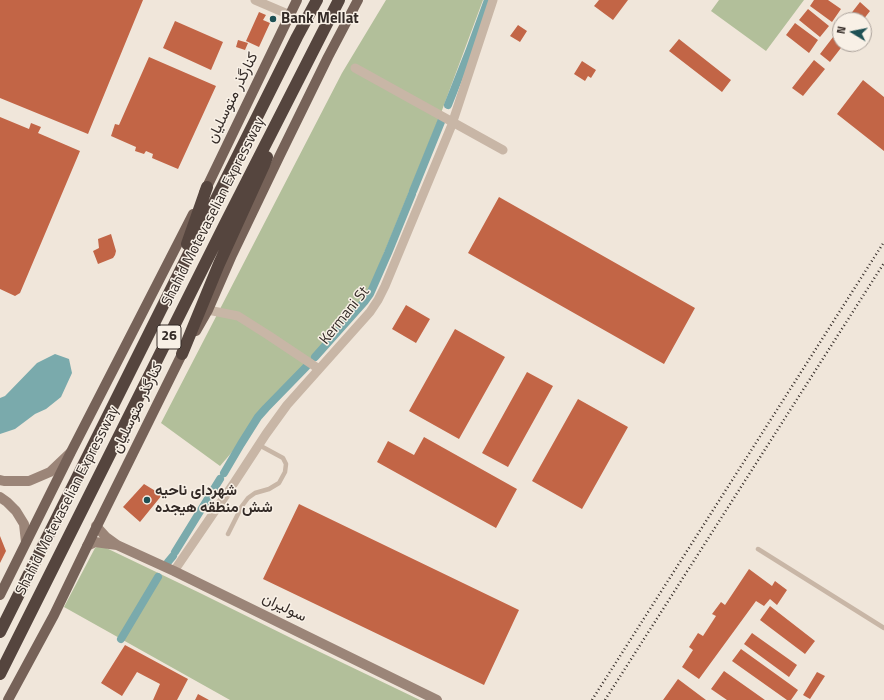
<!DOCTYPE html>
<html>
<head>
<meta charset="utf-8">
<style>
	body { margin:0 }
	#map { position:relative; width:884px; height:700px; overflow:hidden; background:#f0e6da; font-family:"Titillium Web",sans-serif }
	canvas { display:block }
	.north { position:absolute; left:832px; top:12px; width:40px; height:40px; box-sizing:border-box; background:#f8f0e6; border:1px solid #aaa19a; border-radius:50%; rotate:280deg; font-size:11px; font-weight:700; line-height:16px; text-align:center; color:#342b27 }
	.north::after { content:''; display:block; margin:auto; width:14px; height:18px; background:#1e5054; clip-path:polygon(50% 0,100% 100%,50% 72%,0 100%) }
</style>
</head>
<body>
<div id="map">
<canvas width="884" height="700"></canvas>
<div class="north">N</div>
</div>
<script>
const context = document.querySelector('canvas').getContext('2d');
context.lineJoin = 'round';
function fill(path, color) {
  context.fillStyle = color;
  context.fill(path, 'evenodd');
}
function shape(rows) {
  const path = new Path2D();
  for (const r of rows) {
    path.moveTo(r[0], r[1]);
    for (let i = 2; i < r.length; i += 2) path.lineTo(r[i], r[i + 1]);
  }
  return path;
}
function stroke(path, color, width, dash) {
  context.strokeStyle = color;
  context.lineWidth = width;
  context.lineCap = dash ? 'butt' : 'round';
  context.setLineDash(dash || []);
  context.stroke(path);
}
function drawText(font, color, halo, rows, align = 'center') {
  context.font = font + ' "Titillium Web",Vazirmatn,sans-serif';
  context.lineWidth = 3;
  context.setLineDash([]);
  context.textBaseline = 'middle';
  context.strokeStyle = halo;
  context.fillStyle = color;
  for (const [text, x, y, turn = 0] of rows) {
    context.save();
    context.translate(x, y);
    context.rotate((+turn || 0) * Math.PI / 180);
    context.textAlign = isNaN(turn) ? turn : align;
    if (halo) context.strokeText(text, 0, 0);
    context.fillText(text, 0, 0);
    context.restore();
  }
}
fill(shape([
	[386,0,483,0,441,113,367,295,220,466,161,423,342,73],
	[719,0,804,0,766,51,711,11],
	[100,545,200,593,295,640,420,700,230,700,64,607,95,548]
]), '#b2bf9a');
fill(shape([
	[55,354,69,359,72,373,61,397,46,409,35,414,15,429,0,434,0,398,5,396,37,363]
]), '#7aaaac');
stroke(shape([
	[448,105,469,52,488,0],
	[413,191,443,117],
	[315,357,365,301,370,294,388,253,412,194],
	[224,473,241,444,258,417,266,408,306,367],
	[175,552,220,479],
	[168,562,173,556],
	[121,639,158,577]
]), '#7aaaac', 8);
fill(shape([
	[0,0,143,0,88,134,0,98],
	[599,0,628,0,613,20,594,6],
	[814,0,828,0,841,9,832,22,810,6],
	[860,2,870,11,863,20,846,20],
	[808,9,829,26,820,37,799,20],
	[259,12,266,15,263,20,270,23,259,47,246,41],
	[175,21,223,42,211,70,163,48],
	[795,23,818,40,809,53,786,35],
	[518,25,527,31,520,42,510,36],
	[840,28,840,44,844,44,830,62,820,54],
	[679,39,731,80,722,92,669,51],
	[238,40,248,43,245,50,236,47],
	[149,57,216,86,178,169,152,158,153,154,146,151,144,154,135,151,136,147,111,136,115,124,119,125],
	[814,60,825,69,803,96,792,88],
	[582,61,596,70,591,78,588,76,585,81,574,74],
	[863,80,884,97,884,151,837,114],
	[0,117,29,129,31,123,41,127,38,133,80,151,20,293,15,296,0,289],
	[499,197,695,308,664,364,468,253],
	[111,234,116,251,115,255,113,258,98,264,93,251,99,248,98,239],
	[406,305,430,319,416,343,392,329],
	[455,329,505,357,459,439,409,411],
	[527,372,553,386,508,467,482,453],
	[578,399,628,427,582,509,532,481],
	[424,437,517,489,496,528,377,462,388,441,414,455],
	[144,484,162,495,140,522,123,507],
	[299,504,519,610,484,685,263,579],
	[0,536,6,551,0,563],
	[749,569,772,586,775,581,787,590,777,605,770,599,764,606,756,601,699,679,682,667,693,650,689,647,698,633,703,636,716,616,712,614,721,602,725,605],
	[770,606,815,641,805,654,760,620],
	[752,633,797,665,789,677,744,644],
	[125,645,188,679,177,700,153,700,160,684,137,672,122,696,101,683],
	[741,649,798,690,791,700,787,700,732,661],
	[724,671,765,700,727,700,711,689],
	[817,672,825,676,810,699,803,695],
	[678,679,706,700,663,700],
	[198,694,209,700,195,700]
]), '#c26546');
stroke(shape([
	[228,534,242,506,248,498,255,493,269,489,279,483,285,472,286,464,283,458,259,445],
	[758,549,884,628]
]), '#c8b6a6', 4.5);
stroke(shape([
	[255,0,290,15],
	[355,68,503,150],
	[208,310,238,316,268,335,319,369],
	[174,571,234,483,266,434,287,405,370,312,378,300,385,286,451,127,493,0]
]), '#c8b6a6', 9);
stroke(shape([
	[0,480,4,481,29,481,50,472,70,453],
	[0,497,7,502,16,511,24,524,26,542],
	[96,526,106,537,117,545,174,571,437,700],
	[87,546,95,542,117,545]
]), '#9b8578', 10);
stroke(shape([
	[204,193,297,0],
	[196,331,208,310,232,255,280,155,328,57,358,0],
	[0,595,71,452,193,214],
	[8,700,54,615,93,534,185,348]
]), '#766258', 10);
stroke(shape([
	[187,244,207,187],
	[182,354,219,264,264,165,267,157],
	[0,632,297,37,317,0],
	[0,674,225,224,339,0]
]), '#55453e', 12);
stroke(shape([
	[592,700,884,242],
	[605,700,884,263]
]), '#342b27', 2.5, [1, 3]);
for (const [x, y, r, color] of [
	[273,19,4,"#1e5054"],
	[147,500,4,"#1e5054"]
]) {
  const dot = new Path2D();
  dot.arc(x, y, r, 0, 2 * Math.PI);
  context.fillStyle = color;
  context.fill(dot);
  stroke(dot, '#f8f0e6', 1.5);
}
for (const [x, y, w] of [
	[169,337,24]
]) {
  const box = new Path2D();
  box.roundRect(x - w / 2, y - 12, w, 24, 3);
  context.fillStyle = '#f8f0e6';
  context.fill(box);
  stroke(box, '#342b27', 1);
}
drawText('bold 14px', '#342b27', null, [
	["26",169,337]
]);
drawText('bold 15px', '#342b27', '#f8f0e6', [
	["Bank Mellat",281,19],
	["شهردای ناحیه",155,491],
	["شش منطقه هیجده",155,508]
], 'left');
drawText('15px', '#342b27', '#f8f0e6', [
	["کنارگذر متوسلیان",233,98,-64],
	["Shahid Motevaselian Expressway",214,212,-63],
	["Kermani St",345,316,-51],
	["کنارگذر متوسلیان",138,408,-64],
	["Shahid Motevaselian Expressway",68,501,-63],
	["سولیران",284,608,26]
]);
</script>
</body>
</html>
